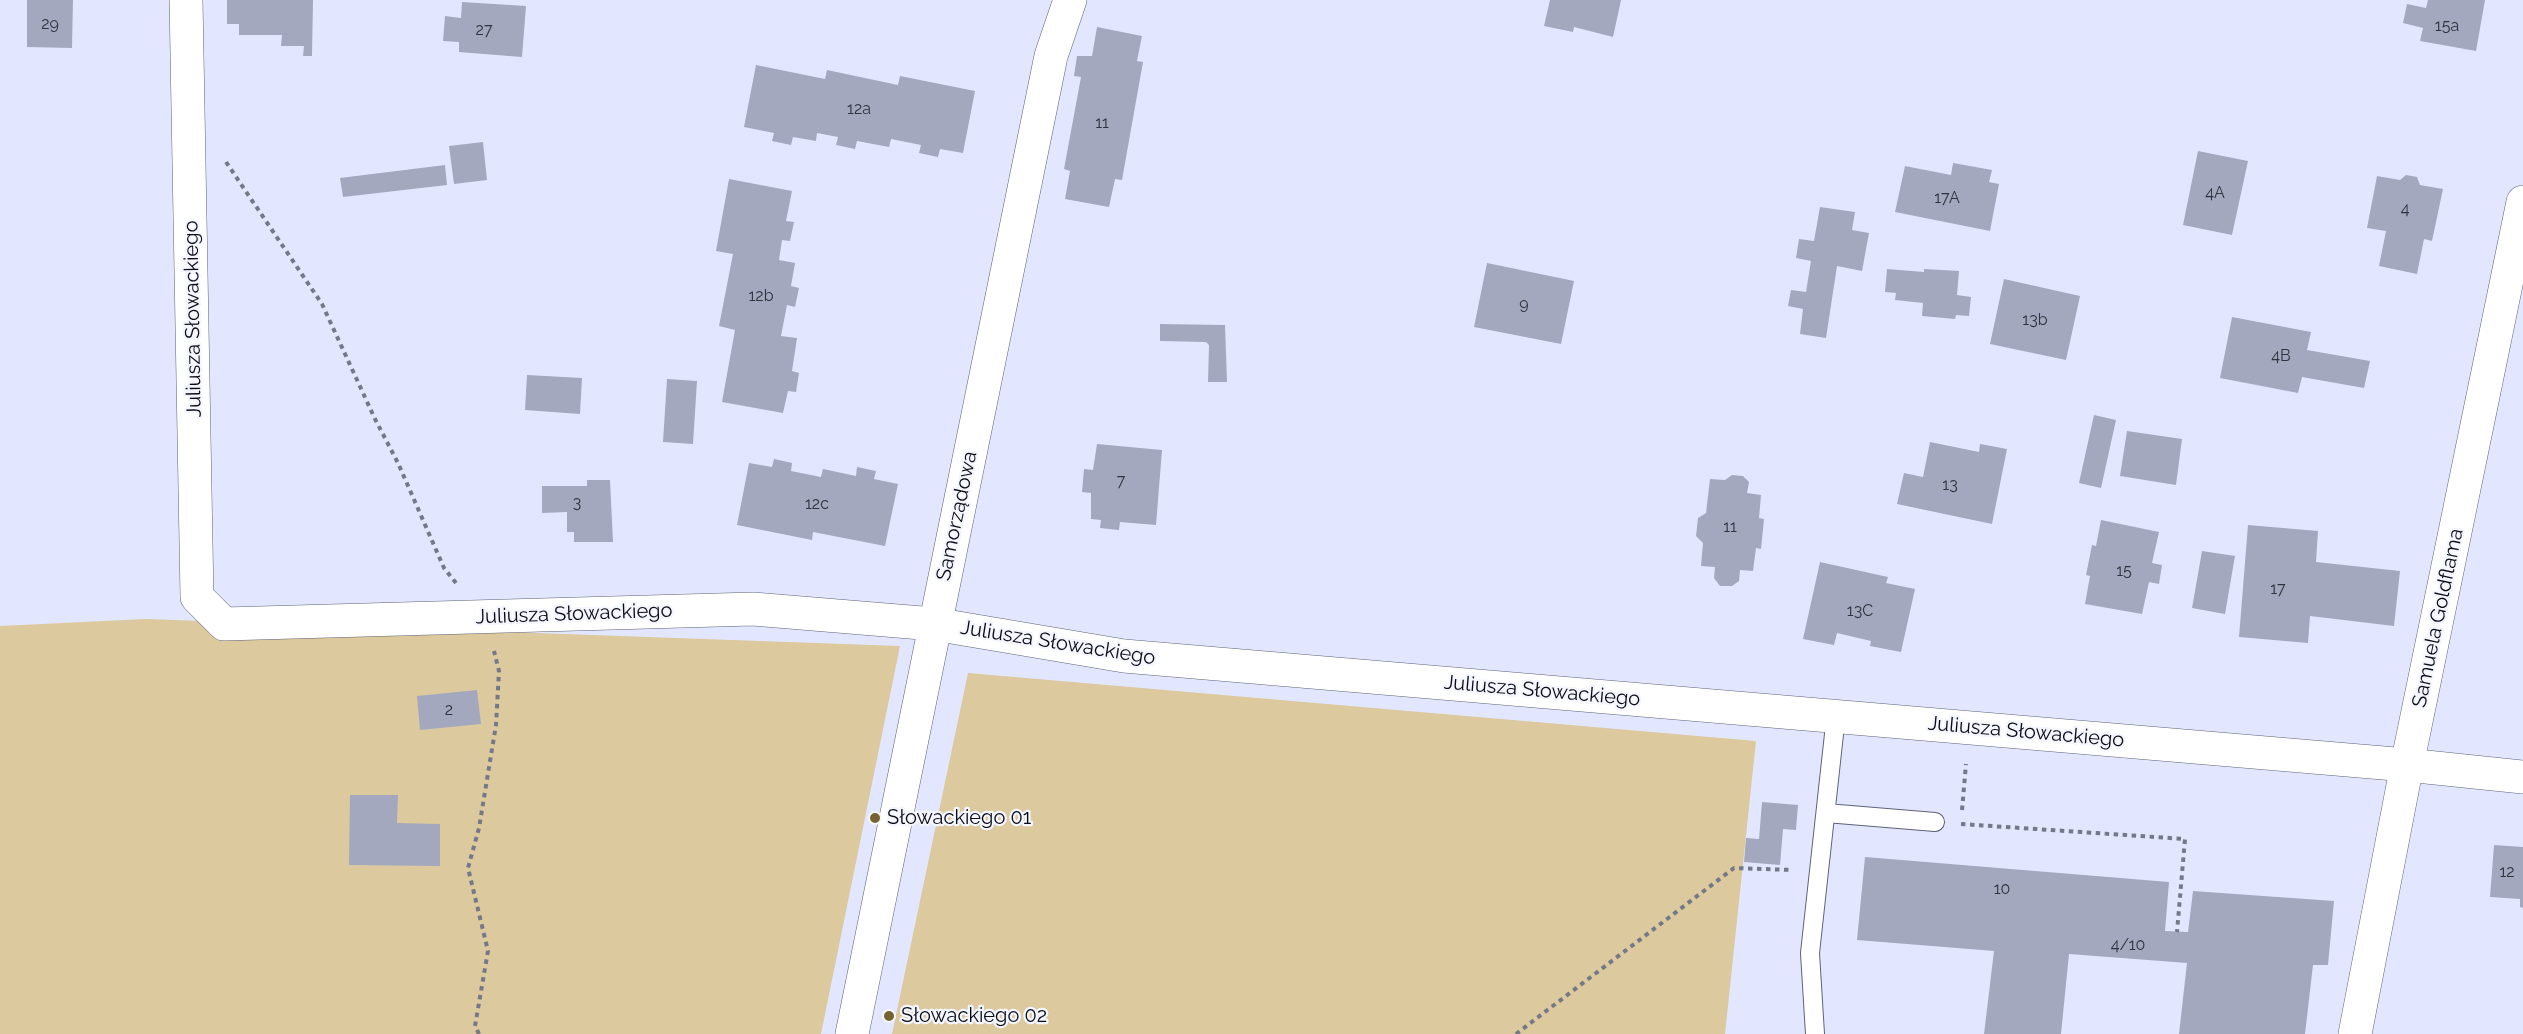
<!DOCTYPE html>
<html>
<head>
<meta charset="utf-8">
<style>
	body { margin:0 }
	canvas { display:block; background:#e2e7ff }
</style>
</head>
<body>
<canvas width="2523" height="1034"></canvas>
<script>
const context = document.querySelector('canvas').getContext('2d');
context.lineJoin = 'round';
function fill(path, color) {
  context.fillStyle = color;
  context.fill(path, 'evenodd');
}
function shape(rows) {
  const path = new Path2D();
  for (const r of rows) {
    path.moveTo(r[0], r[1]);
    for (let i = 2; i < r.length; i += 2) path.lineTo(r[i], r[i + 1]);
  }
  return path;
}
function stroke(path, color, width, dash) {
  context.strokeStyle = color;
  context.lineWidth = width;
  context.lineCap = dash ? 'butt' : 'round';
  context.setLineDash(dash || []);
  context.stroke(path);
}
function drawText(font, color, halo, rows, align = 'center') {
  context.font = font + ' Raleway,sans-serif';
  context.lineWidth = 4.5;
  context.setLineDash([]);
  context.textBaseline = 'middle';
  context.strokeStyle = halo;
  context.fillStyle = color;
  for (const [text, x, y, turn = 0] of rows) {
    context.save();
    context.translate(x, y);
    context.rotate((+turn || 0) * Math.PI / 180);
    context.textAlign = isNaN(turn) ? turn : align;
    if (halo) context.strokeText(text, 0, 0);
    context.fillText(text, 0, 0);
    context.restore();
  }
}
fill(shape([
	[146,619,900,646,821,1034,0,1034,0,626],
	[968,673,1756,741,1725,1034,892,1034]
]), '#dcc99e');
fill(shape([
	[27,0,73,0,72,48,27,47],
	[227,0,313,0,312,56,303,56,304,46,281,46,282,35,239,35,239,24,227,24],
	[1550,0,1621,0,1613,37,1574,27,1573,32,1544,26],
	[2428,0,2485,0,2476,51,2420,41,2423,28,2403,23,2407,4,2426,8],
	[462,2,526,6,522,57,459,52,459,42,443,41,445,16,461,18],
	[1097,27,1142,36,1137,61,1143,62,1122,180,1115,179,1109,207,1065,199,1070,171,1064,169,1081,77,1074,76,1077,56,1092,56],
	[756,65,825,79,827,70,898,85,900,76,975,91,963,153,940,149,938,157,919,153,921,145,891,139,889,147,857,141,855,149,836,145,838,137,817,133,816,141,793,137,791,145,772,141,774,133,744,127],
	[483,142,487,180,454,184,449,146],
	[2198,151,2248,161,2232,235,2183,225],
	[1953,163,1992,170,1989,182,1999,184,1990,231,1895,212,1905,166,1951,175],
	[445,165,447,185,343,197,340,178],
	[2406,175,2417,177,2420,185,2443,189,2432,241,2424,239,2417,274,2379,266,2386,231,2367,228,2377,176,2400,180],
	[729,179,792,191,786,221,794,222,790,241,782,240,779,260,795,263,791,286,799,288,795,307,787,305,781,336,797,338,792,371,799,373,796,392,788,391,783,413,722,402,735,330,719,326,733,254,716,251],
	[1820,207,1855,212,1852,230,1869,233,1862,271,1837,266,1826,338,1800,334,1803,309,1788,306,1791,290,1806,292,1811,261,1796,258,1799,239,1814,241],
	[1487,263,1574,281,1561,344,1474,327],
	[1887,269,1924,272,1924,269,1959,271,1957,295,1971,297,1969,316,1956,315,1955,319,1922,316,1923,303,1895,300,1896,293,1885,292],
	[2004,279,2080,296,2066,360,1990,344],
	[2232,317,2311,332,2307,350,2370,361,2364,388,2302,377,2298,393,2220,378],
	[1160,324,1225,325,1227,382,1208,382,1209,345,1206,342,1160,341],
	[527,375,582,378,580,414,525,410],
	[667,379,697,381,693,444,663,442],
	[2094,415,2116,420,2101,488,2079,483],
	[2127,431,2182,439,2176,485,2120,476],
	[1930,442,1979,452,1980,444,2007,449,1992,524,1897,504,1904,473,1923,477],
	[1097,444,1162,450,1156,525,1120,522,1119,530,1100,528,1101,520,1091,519,1091,493,1082,492,1084,469,1093,470],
	[774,459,792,463,791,471,821,477,823,469,856,476,857,467,876,471,874,479,898,484,885,546,813,532,812,540,737,525,749,463,772,467],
	[1732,475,1743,476,1749,482,1747,493,1761,495,1759,518,1764,519,1761,549,1756,548,1753,571,1740,570,1739,581,1732,586,1720,586,1714,578,1715,567,1701,566,1703,543,1696,536,1698,518,1706,513,1710,479,1725,480],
	[587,480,610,480,613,542,574,542,574,532,567,532,567,512,542,513,542,486,587,486],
	[2101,520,2159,532,2152,563,2162,565,2159,584,2149,582,2142,614,2085,604,2090,576,2086,575,2092,545,2096,546],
	[2248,525,2318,531,2316,562,2400,571,2394,626,2310,616,2308,643,2239,637],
	[2202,551,2235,556,2225,614,2192,608],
	[1820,562,1888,577,1886,583,1915,589,1901,652,1870,646,1871,641,1837,633,1834,645,1803,639],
	[477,690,481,724,420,730,417,696],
	[350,795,398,795,397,823,440,824,440,866,349,865],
	[1762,802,1798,805,1796,830,1783,829,1780,865,1744,862,1746,838,1759,839],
	[2494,845,2523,847,2523,908,2520,907,2520,899,2490,897],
	[1865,857,2169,882,2165,931,2188,932,2193,891,2334,901,2328,965,2313,965,2305,1034,2179,1034,2187,963,2069,954,2061,1034,1984,1034,1994,951,1857,940]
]), '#a3a8bf');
const service = shape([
	[1826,813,1935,822],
	[1815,1034,1810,953,1836,716]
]);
const minor = shape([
	[186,0,197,597,224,624,753,609,934,624],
	[2407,765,2523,777],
	[2355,1034,2407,765,2523,202]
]);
const tertiary = shape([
	[934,624,1124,656,2407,765],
	[852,1034,1051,56,1070,0]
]);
stroke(service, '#5e6276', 20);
stroke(minor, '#5e6276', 34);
stroke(tertiary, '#5e6276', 34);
stroke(shape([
	[226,162,322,304,375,419,398,463,444,568,456,583],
	[1962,810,1966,764],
	[1961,824,2185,839,2177,932],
	[479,1034,475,1026,488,951,468,868,479,828,496,725,499,671,494,651],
	[1516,1034,1734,868,1793,870]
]), '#757888', 4, [4.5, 4.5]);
stroke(service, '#fff', 18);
stroke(minor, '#fff', 33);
stroke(tertiary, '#fff', 33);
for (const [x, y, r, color] of [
	[875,818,6,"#766131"],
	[889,1016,6,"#766131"]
]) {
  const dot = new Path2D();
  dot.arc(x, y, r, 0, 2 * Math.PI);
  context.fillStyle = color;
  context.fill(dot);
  stroke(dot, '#f3f5ff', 2);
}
drawText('16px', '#30323e', null, [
	["29",50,24],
	["15a",2447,26],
	["27",484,30],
	["12a",859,109],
	["11",1102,123],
	["4A",2215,193],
	["17A",1947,198],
	["4",2405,209],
	["12b",761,296],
	["9",1524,304],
	["13b",2035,320],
	["4B",2281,356],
	["7",1121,481],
	["13",1950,485],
	["3",577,503],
	["12c",817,504],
	["11",1730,527],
	["15",2124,571],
	["17",2278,589],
	["13C",1860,611],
	["2",449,710],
	["12",2507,872],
	["10",2002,889],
	["4/10",2128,945]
]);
drawText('20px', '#0a0b13', '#f3f5ff', [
	["Juliusza Słowackiego",193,319,-91],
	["Samorządowa",957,516,-78],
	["Juliusza Słowackiego",574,614,-2],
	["Samuela Goldflama",2438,618,-78],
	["Juliusza Słowackiego",1058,643,9],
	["Juliusza Słowackiego",1542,691,5],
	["Juliusza Słowackiego",2026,732,5]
]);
drawText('20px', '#0a0b13', '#f3f5ff', [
	["Słowackiego 01",887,818],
	["Słowackiego 02",901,1016]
], 'left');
</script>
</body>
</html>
